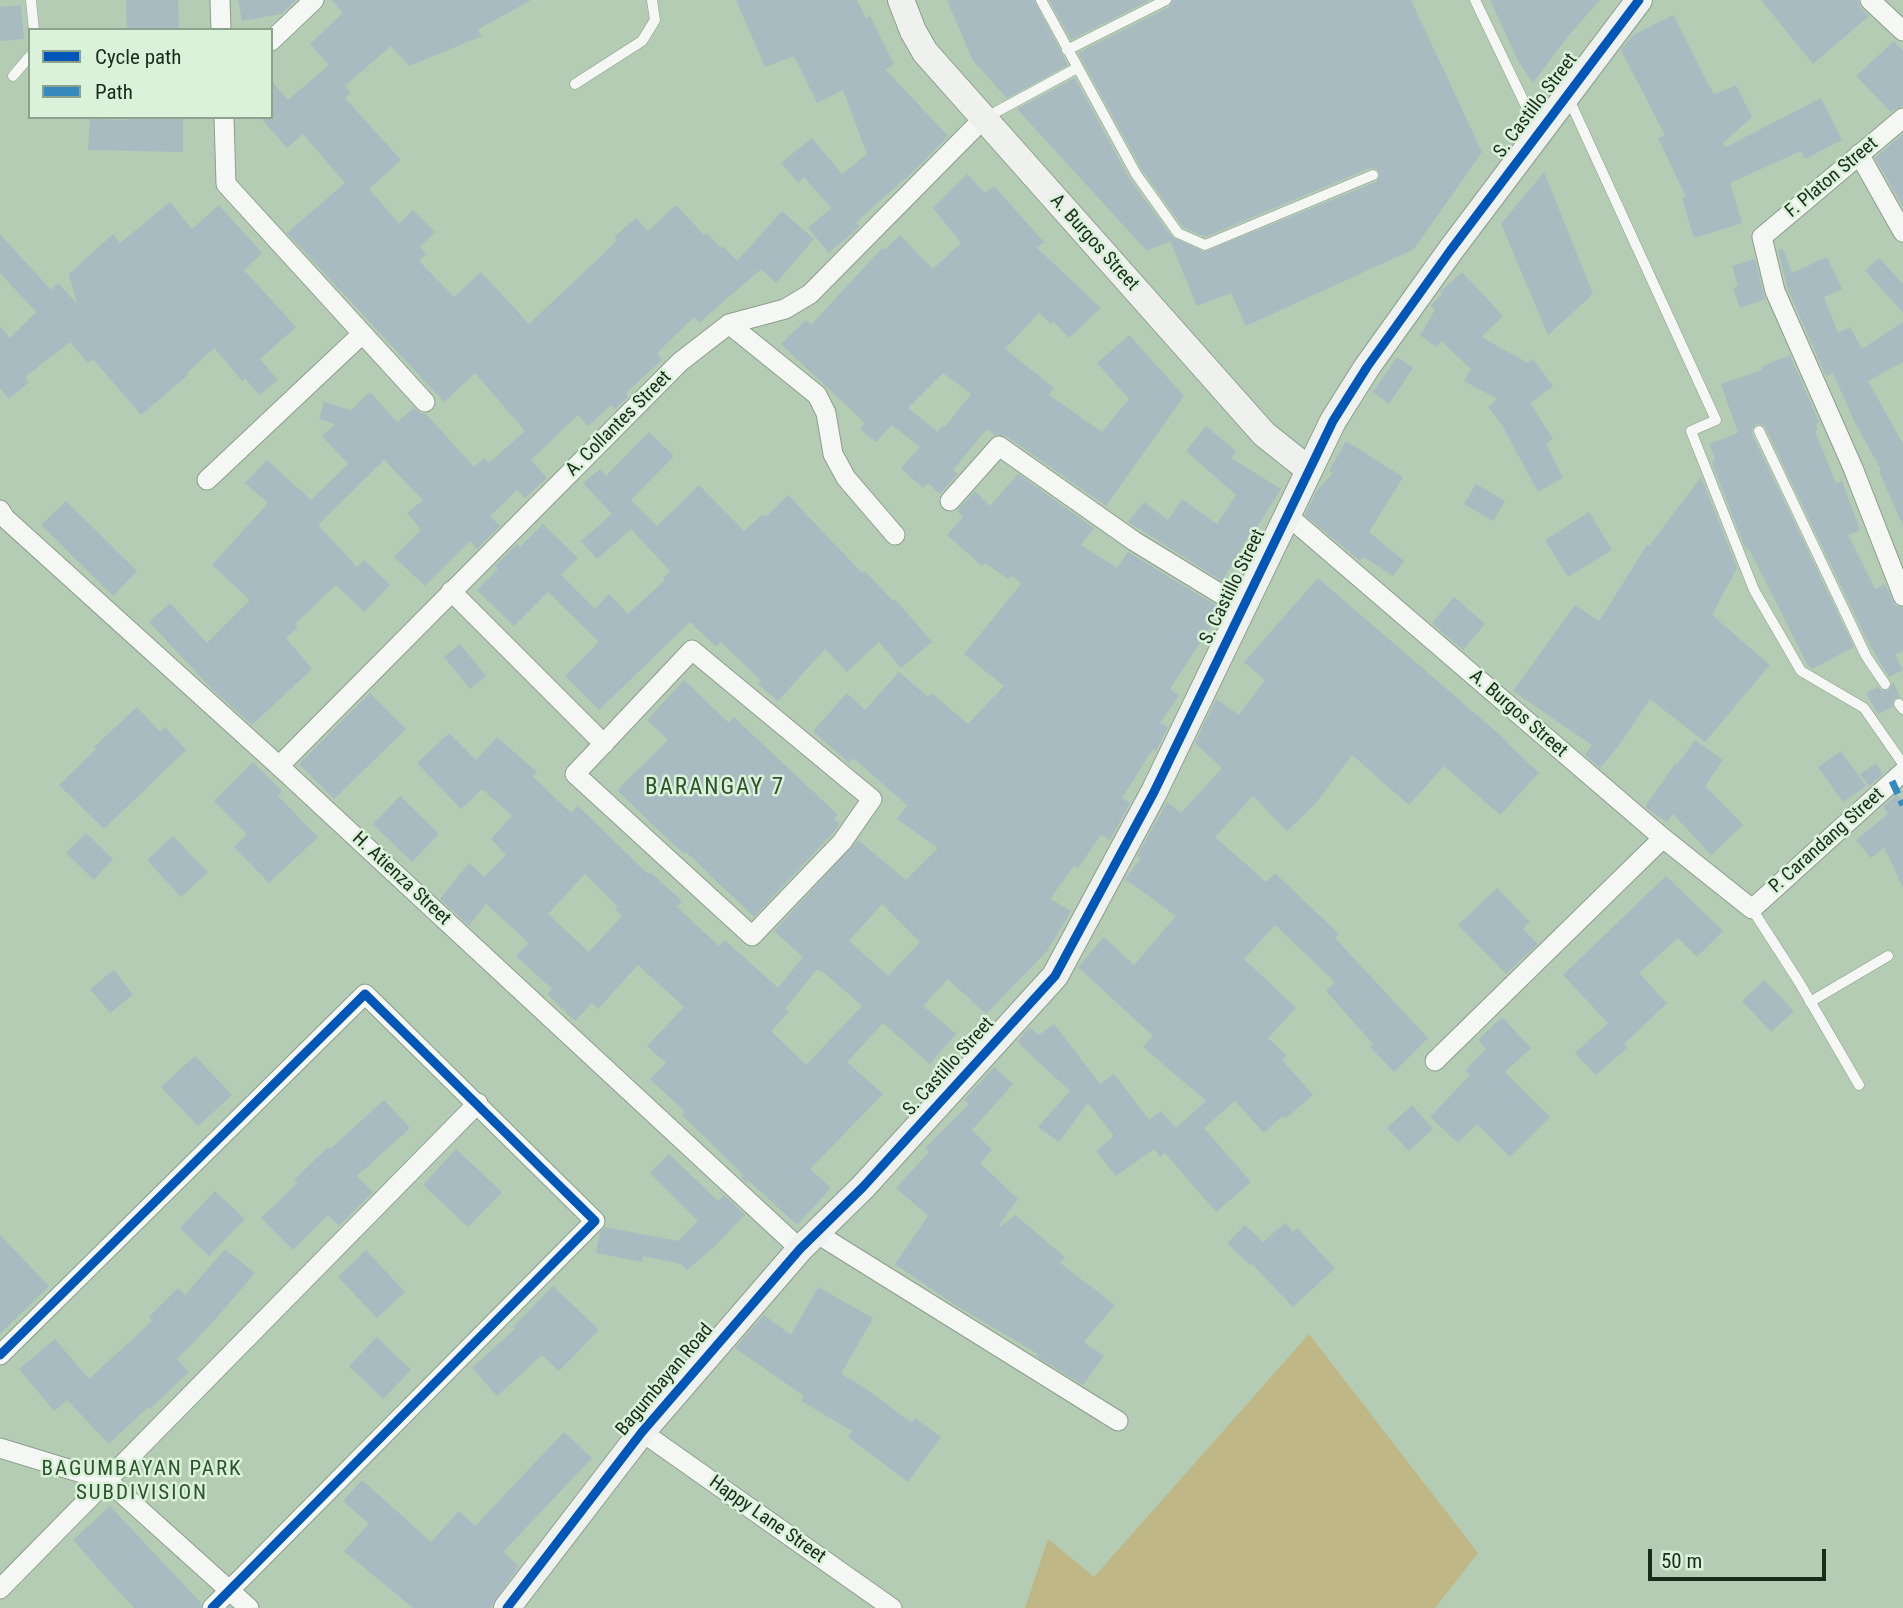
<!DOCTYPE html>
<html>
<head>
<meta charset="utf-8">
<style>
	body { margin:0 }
	#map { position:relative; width:1903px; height:1608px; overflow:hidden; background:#b4ccb4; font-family:"Roboto Condensed",sans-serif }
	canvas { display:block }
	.legend { position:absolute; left:28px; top:28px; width:245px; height:91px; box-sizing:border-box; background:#daf1da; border:2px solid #8da28d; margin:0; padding:9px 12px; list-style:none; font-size:21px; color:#1a2b1a }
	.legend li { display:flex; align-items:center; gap:14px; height:35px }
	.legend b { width:35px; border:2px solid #8da28d }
	.scale { position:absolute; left:1648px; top:1549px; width:178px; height:32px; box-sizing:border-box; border:4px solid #1a2b1a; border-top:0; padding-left:9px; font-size:21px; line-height:24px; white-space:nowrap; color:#1a2b1a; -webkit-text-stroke:5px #daf1da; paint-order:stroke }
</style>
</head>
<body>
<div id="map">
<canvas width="1903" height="1608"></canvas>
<ul class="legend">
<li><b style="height:9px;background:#0057b8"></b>Cycle path</li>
<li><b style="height:9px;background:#368abe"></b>Path</li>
</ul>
<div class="scale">50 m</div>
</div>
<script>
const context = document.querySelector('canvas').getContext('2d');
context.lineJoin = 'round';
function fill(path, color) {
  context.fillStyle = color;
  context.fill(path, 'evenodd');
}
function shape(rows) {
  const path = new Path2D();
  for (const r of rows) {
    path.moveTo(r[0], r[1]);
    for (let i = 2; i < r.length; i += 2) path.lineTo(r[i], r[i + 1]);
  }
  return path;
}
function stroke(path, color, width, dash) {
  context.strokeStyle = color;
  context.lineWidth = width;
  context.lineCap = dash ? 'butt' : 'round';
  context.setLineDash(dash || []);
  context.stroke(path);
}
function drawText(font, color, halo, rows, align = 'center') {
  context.font = font + ' "Roboto Condensed",sans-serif';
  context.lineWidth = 5;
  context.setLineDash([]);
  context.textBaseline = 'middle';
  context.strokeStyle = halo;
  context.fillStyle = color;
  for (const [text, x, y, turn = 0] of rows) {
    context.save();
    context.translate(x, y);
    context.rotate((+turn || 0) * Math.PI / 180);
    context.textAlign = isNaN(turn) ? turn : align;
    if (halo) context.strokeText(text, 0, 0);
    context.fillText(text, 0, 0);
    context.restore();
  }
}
fill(shape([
	[1309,1334,1478,1553,1435,1608,1025,1608,1048,1539,1094,1577]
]), '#bfb785');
fill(shape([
	[126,0,178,0,179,30,127,30],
	[238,0,296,0,281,14,242,21],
	[332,0,531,0,477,30,482,36,409,66,391,46,345,86,351,93,345,98,401,160,369,189,399,224,413,210,435,232,420,247,426,254,419,261,454,297,481,272,529,324,617,241,614,237,636,218,648,231,676,205,704,235,707,233,721,248,723,246,737,261,782,211,814,239,776,283,761,269,699,323,694,317,657,353,662,360,626,393,628,397,615,409,611,405,588,426,578,415,531,460,547,478,525,498,517,490,490,516,500,526,477,549,470,541,425,586,394,557,421,530,407,513,423,500,384,460,318,525,357,567,364,560,390,585,364,612,336,585,295,624,298,627,286,638,312,669,252,725,211,688,149,622,170,603,207,643,250,600,212,565,268,503,245,483,267,460,311,500,348,464,322,436,335,424,319,419,324,402,351,410,370,392,397,422,414,408,421,413,426,414,474,467,484,458,489,463,525,431,475,373,444,402,287,233,345,183,303,134,287,148,260,117,271,117,271,80,288,100,329,65,310,44,343,13],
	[736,0,857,0,866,18,870,16,894,65,885,69,948,136,918,167,873,207,856,223,860,226,829,253,808,228,831,208,804,177,798,183,781,163,812,138,842,174,867,154,843,90,817,103,794,56,765,67],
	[947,0,1034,0,1068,65,1007,98,973,61],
	[1049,0,1150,0,1071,40],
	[1173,0,1411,0,1482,152,1414,249,1246,326,1231,293,1197,306,1170,241,1147,251,1017,109,1075,78,1129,178,1172,237,1204,252,1376,182,1380,175,1377,169,1370,168,1205,237,1183,227,1142,170,1078,53,1169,7],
	[1490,0,1600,0,1569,35,1533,83,1518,61],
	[1761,0,1858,0,1861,8,1869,16,1813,64],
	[21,5,24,39,0,41,0,7],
	[1673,15,1714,95,1736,85,1752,117,1723,143,1726,147,1821,98,1842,140,1805,159,1801,151,1730,183,1742,223,1694,238,1682,198,1686,197,1658,138,1665,135,1621,50,1632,36],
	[1894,41,1903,51,1903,106,1891,112,1856,76],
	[126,117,183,117,183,152,88,150,90,119,126,120],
	[1903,134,1903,207,1875,158],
	[1544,172,1593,294,1548,335,1501,224],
	[967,174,985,193,994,186,1044,242,1037,248,1101,308,1069,338,1053,321,1051,324,1039,313,1005,349,1054,388,1049,395,1102,432,1129,399,1097,363,1129,335,1184,396,1106,506,1006,436,994,435,987,429,953,470,958,474,940,494,928,483,923,488,901,468,920,447,892,425,876,442,860,429,865,423,781,344,806,320,811,325,882,248,884,250,900,235,933,269,961,243,933,208],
	[943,373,971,394,945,427,943,425,938,432,908,408],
	[170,202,192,229,219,205,262,253,244,270,296,327,260,359,278,380,259,395,245,378,242,381,214,348,187,373,189,374,141,415,93,359,88,363,70,342,25,377,29,382,9,399,0,388,0,326,10,338,36,312,0,273,0,234,51,290,58,283,77,304,69,274,113,234,120,243],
	[1783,249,1792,273,1827,257,1842,289,1824,297,1838,333,1850,327,1862,349,1903,322,1903,362,1868,381,1903,444,1903,526,1879,471,1881,470,1854,421,1833,373,1826,376,1787,287,1778,250],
	[1879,258,1903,284,1903,313,1865,270],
	[1755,259,1765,299,1740,308,1733,288,1738,286,1732,266],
	[1462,272,1503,316,1481,337,1528,363,1533,359,1553,386,1530,403,1553,439,1546,444,1563,478,1538,492,1502,425,1488,407,1497,399,1464,381,1471,369,1441,341,1436,347,1420,335,1435,310,1431,305,1442,294,1440,292],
	[1790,355,1819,422,1816,424,1818,429,1815,431,1836,483,1842,481,1860,530,1848,535,1875,589,1885,584,1895,605,1903,608,1903,651,1895,655,1903,670,1889,677,1867,640,1765,427,1760,424,1755,425,1752,430,1752,434,1854,647,1812,669,1808,666,1748,547,1746,550,1712,463,1715,458,1709,444,1738,433,1721,384,1762,370,1761,367],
	[1397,357,1413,368,1389,404,1373,392],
	[1206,426,1236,451,1231,458,1281,489,1255,530,1253,529,1222,581,1128,522,1144,502,1168,520,1182,499,1217,524,1236,495,1186,451],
	[649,432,674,456,631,500,657,526,699,485,744,531,763,514,766,517,788,495,862,573,865,571,893,601,895,599,932,642,901,668,879,642,847,672,825,649,778,701,758,684,761,681,721,642,716,647,690,622,599,710,565,676,599,642,548,592,514,626,477,590,498,569,495,566,517,544,520,547,543,524,578,558,561,575,595,609,609,594,628,614,665,580,663,578,670,571,631,529,597,559,581,541,612,514,583,483,600,469,606,476],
	[1346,441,1403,477,1369,532,1404,561,1393,576,1364,557,1360,561,1305,515,1316,492,1333,473,1329,471],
	[1018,474,1094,528,1081,545,1117,568,1128,552,1222,609,1170,689,1179,696,1160,723,1168,727,1156,751,1153,749,1122,798,1130,803,1110,840,1101,835,1078,868,1074,866,1050,899,1071,911,1048,950,986,1014,948,979,923,1006,956,1034,930,1064,883,1023,847,1062,883,1094,810,1169,831,1188,797,1225,748,1180,748,1184,741,1177,743,1175,682,1115,685,1112,650,1079,666,1063,647,1046,684,1007,638,965,598,1009,592,1003,575,1021,547,994,552,989,516,956,529,943,486,904,469,926,440,899,469,863,484,877,506,855,491,839,512,816,482,789,461,809,417,763,449,733,476,760,497,737,537,772,533,777,571,813,578,806,648,874,650,872,682,901,677,907,719,946,725,940,778,988,803,957,774,931,858,840,906,880,938,848,897,819,907,805,853,758,849,763,813,731,847,693,865,710,899,672,928,697,931,693,968,724,1004,686,964,654,1021,584,1012,576,1008,579,985,563,982,566,947,535,963,517,957,511,975,491,990,506],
	[585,874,618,907,615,910,622,916,589,952,548,914],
	[882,904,920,942,888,976,849,941],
	[817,969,821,972,822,971,862,1006,806,1065,771,1031,789,1012,785,1009],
	[1701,477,1737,568,1712,615,1770,665,1705,742,1650,699,1620,744,1600,768,1585,755,1592,745,1513,691,1575,605,1599,621,1647,545,1649,546],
	[1476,484,1505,501,1493,521,1464,504],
	[66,501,137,571,113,596,41,525],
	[1589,512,1612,550,1568,577,1545,540,1558,532,1561,534,1559,531],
	[1318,578,1508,742,1507,743,1539,773,1500,815,1444,766,1409,805,1352,755,1316,803,1287,831,1253,796,1215,837,1266,882,1275,873,1339,934,1335,938,1428,1038,1394,1072,1370,1047,1373,1044,1326,991,1335,982,1275,925,1244,959,1296,1008,1268,1038,1287,1056,1282,1060,1313,1095,1285,1119,1282,1116,1264,1133,1235,1101,1204,1128,1251,1182,1216,1212,1165,1153,1160,1157,1154,1149,1116,1176,1096,1151,1114,1136,1088,1103,1059,1142,1038,1127,1070,1091,1017,1042,1030,1027,1039,1035,1054,1024,1100,1084,1114,1074,1149,1120,1161,1111,1176,1128,1206,1101,1143,1047,1153,1036,1078,967,1104,937,1134,965,1176,916,1125,879,1141,858,1137,856,1167,802,1181,813,1222,768,1195,743,1216,699,1239,715,1265,680,1244,662],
	[1454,597,1485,624,1463,650,1432,623],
	[460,644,486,676,470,689,444,657],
	[684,680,729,723,734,717,838,815,834,819,840,824,832,834,754,917,686,852,684,854,656,828,617,790,668,740,647,720],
	[1893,681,1900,697,1894,699,1892,707,1878,714,1866,693,1878,687,1882,691,1889,690],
	[370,693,406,729,334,799,299,764],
	[137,707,160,732,165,727,186,750,104,829,59,785,96,749,94,747],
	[1695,740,1723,760,1705,786,1743,825,1711,855,1673,814,1667,822,1645,807,1675,764,1677,765],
	[1841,751,1866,786,1843,802,1818,767],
	[253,762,282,791,278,796,318,837,269,883,234,847,247,834,214,801],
	[1876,763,1883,774,1869,786,1860,774],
	[1897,794,1903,801,1903,888,1884,847,1871,858,1856,840,1888,814,1883,807],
	[400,796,439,834,412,862,373,824],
	[86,833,113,859,94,880,66,853],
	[173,836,208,872,181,897,147,860],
	[1666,876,1723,931,1697,957,1678,938,1639,973,1667,1003,1624,1044,1627,1048,1596,1075,1575,1053,1608,1023,1563,975],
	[1497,888,1530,922,1523,929,1538,944,1506,974,1458,925],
	[114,970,133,995,110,1013,90,989],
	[1764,980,1794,1011,1771,1032,1742,1001],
	[1502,1017,1531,1048,1505,1072,1550,1117,1510,1157,1477,1124,1458,1143,1430,1117,1470,1075,1465,1070,1486,1049,1478,1040],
	[195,1056,232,1095,198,1126,161,1087],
	[994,1067,1013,1084,972,1130,992,1150,980,1163,1018,1199,999,1225,1000,1227,1015,1215,1065,1257,1060,1263,1115,1305,1084,1342,1104,1356,1083,1385,1036,1356,1038,1354,952,1303,895,1264,928,1216,896,1188,929,1152,925,1148,969,1104,964,1100],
	[384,1100,410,1128,357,1176,373,1192,339,1226,328,1215,293,1250,261,1218,297,1183,294,1180,328,1147,330,1149],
	[1412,1105,1433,1129,1409,1151,1387,1128],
	[456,1149,502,1192,468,1227,423,1185],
	[669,1154,718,1201,724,1195,745,1215,713,1248,687,1270,681,1264,643,1256,642,1262,596,1253,600,1233,605,1227,678,1241,698,1221,650,1173],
	[215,1191,245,1219,209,1256,180,1228],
	[1285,1223,1293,1232,1297,1228,1335,1268,1293,1307,1252,1264,1250,1265,1227,1243,1245,1225,1263,1242],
	[0,1235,49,1286,0,1334],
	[225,1249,255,1273,213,1322,177,1359,189,1372,150,1409,148,1407,109,1444,67,1400,54,1411,19,1369,55,1339,89,1379,152,1321,149,1317,178,1288,185,1295],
	[366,1250,405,1292,377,1318,338,1277],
	[553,1286,599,1330,559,1371,542,1355,497,1396,472,1368,515,1329,513,1327],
	[818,1287,873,1318,841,1374,868,1390,911,1423,915,1418,941,1437,908,1482,848,1437,852,1431,801,1401,804,1396,735,1348,764,1315,791,1335],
	[377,1337,411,1370,383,1399,349,1366],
	[564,1432,592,1458,503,1552,519,1566,490,1608,413,1608,344,1551,369,1524,343,1501,362,1480,431,1542,459,1511,475,1526],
	[110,1506,201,1603,200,1608,134,1608,120,1593,73,1540]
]), '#a8bbc0');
const lane = shape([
	[31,0,34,30],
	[1041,0,1136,174,1178,233,1205,245,1373,175],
	[1475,0,1538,131],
	[1067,50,1166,0],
	[13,76,30,56],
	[575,84,642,41,655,20,652,0],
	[1568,97,1716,420,1691,431,1754,590,1801,671,1864,708,1903,764],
	[985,118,1077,68],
	[1759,431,1866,656,1885,684],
	[1899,704,1903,709],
	[1752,909,1799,982,1859,1085],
	[1810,1002,1888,956]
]);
const street = shape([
	[220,0,221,30],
	[1870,0,1903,31],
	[271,41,314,0],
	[224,117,226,184,425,402],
	[1903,118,1762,237,1775,291,1853,468,1903,596],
	[1859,154,1903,232],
	[729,324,817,395,826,413,833,454,846,478,895,535],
	[207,480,362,334],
	[950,501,999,446,1134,541,1242,607],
	[0,510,5,518,279,766,800,1249],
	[1287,515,1663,838,1752,909,1903,772],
	[451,591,604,744],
	[692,650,872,799,842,842,752,936,575,774,692,650],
	[279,766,680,362,729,324,785,309,810,294,983,119],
	[1435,1061,1663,838],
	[816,1233,1118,1421],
	[0,1355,365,994,595,1221,212,1608],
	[642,1432,892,1608],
	[0,1448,108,1481,249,1608],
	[0,1589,478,1103]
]);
const secondary = shape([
	[901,0,913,31,925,52,1264,434,1308,469],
	[507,1608,642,1432,800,1249,863,1187,1055,976,1154,792,1333,421,1367,367,1450,251,1639,0]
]);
stroke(lane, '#8c9e8c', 11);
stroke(street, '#8c9e8c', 21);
stroke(secondary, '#8c9e8c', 28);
stroke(lane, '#f4f7f4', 10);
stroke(street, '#f4f7f4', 19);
stroke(secondary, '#eff1ef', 26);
stroke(shape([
	[1892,781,1903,805]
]), '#368abe', 7, [14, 7]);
stroke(shape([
	[0,1355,365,994,595,1221,212,1608],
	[507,1608,642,1432,800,1249,863,1187,1055,976,1154,792,1333,421,1367,367,1450,251,1639,0]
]), '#0057b8', 9);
drawText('19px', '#1a2b1a', '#daf1da', [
	["S. Castillo Street",1536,106,-53],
	["F. Platon Street",1832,178,-40],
	["A. Burgos Street",1094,243,48],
	["A. Collantes Street",619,424,-45],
	["S. Castillo Street",1233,587,-64],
	["A. Burgos Street",1518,714,41],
	["P. Carandang Street",1827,841,-42],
	["H. Atienza Street",401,879,43],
	["S. Castillo Street",949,1067,-48],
	["Bagumbayan Road",665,1380,-50],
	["Happy Lane Street",767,1520,35]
]);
context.letterSpacing = '2px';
drawText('21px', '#2c532c', '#daf1da', [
	["BAGUMBAYAN PARK",142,1470],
	["SUBDIVISION",142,1494]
]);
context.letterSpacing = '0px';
context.letterSpacing = '2px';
drawText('23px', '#2c532c', '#daf1da', [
	["BARANGAY 7",715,788]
]);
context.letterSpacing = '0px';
</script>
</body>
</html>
